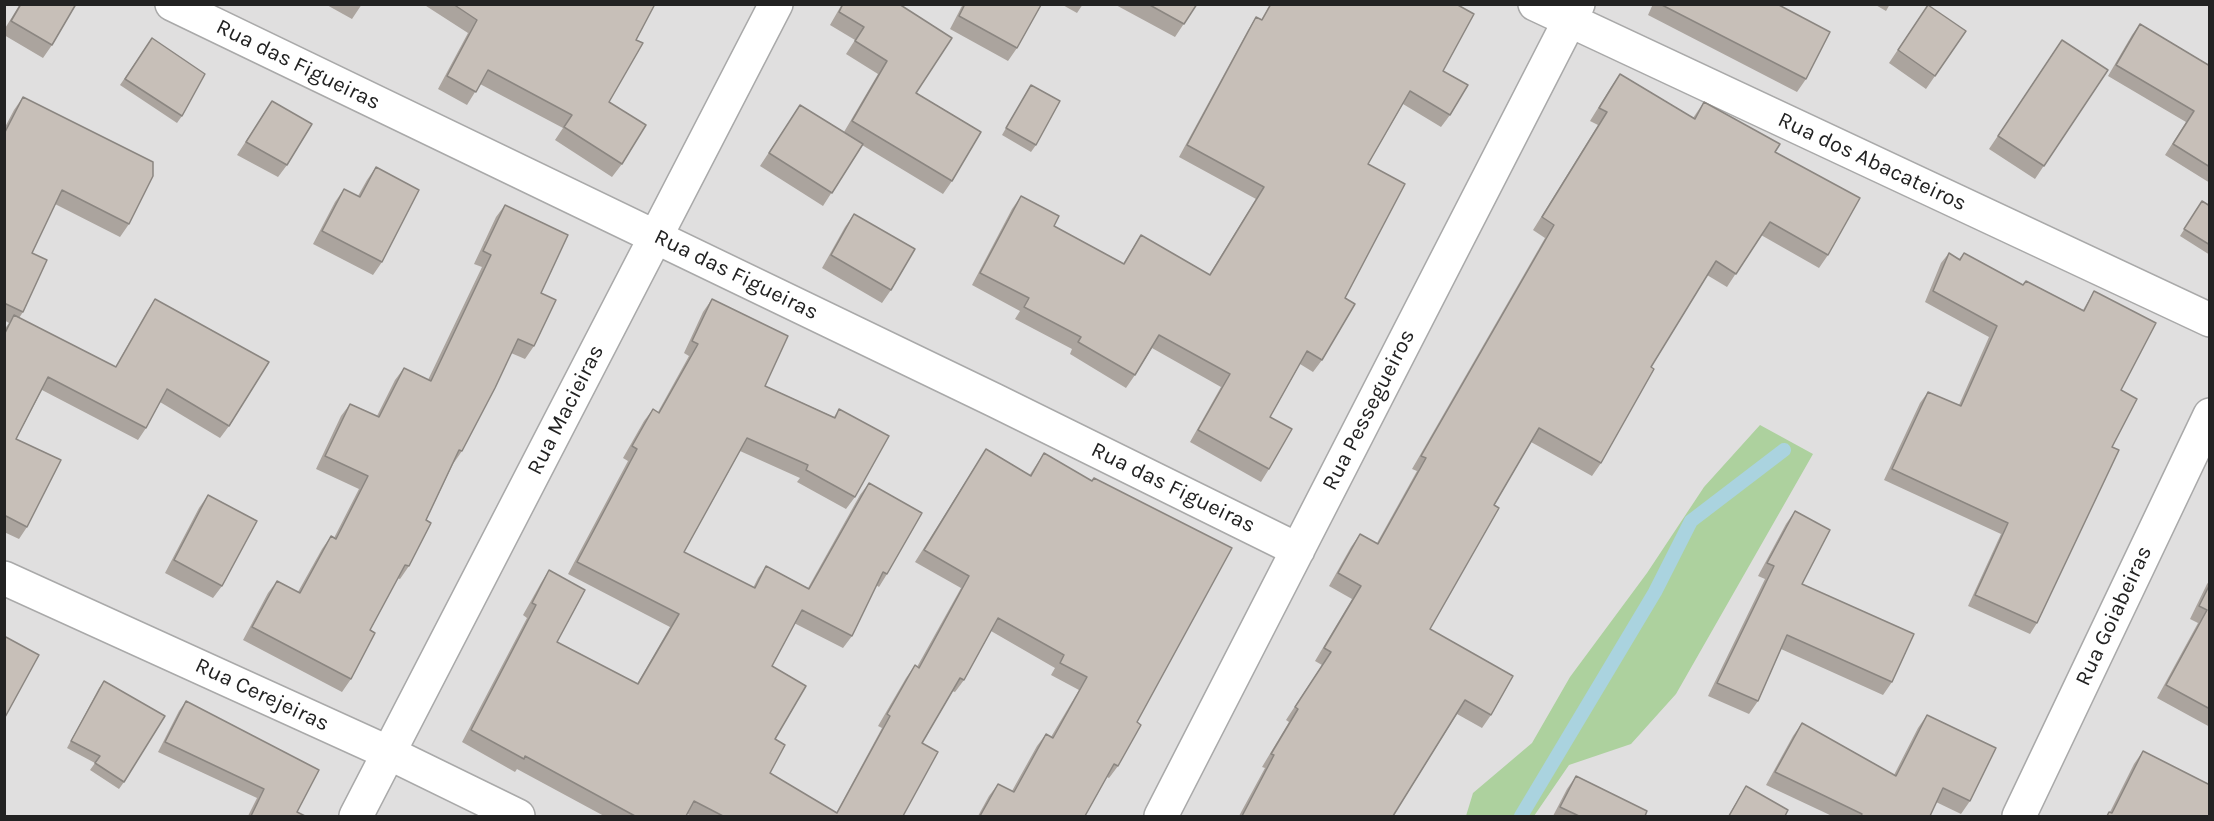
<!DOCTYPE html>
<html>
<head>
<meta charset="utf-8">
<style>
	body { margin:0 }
	#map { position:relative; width:2214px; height:821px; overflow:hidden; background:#f2efe9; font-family:Karla,sans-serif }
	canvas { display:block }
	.frame { position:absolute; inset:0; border:6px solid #222; pointer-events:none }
</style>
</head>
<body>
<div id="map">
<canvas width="2214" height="821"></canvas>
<div class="frame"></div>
</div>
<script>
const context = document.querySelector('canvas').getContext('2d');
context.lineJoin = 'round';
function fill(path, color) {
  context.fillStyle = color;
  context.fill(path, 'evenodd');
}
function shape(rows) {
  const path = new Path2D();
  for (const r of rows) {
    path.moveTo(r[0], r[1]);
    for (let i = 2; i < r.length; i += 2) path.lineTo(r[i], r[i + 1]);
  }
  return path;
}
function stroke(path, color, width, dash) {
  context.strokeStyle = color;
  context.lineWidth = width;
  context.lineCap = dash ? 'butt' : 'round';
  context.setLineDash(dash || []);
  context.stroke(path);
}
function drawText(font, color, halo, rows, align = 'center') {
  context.font = font + ' Karla,sans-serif';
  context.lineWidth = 4.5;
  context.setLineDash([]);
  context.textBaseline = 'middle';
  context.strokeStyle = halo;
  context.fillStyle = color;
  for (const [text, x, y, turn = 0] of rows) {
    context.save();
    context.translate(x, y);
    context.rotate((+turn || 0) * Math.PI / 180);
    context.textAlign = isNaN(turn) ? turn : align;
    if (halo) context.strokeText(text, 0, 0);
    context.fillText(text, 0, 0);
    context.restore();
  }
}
fill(shape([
	[5,5,2209,5,2209,816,5,816]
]), '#e0dfdf');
fill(shape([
	[1760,425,1813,454,1676,694,1631,744,1569,765,1534,816,1466,816,1473,793,1532,743,1570,677,1647,573,1704,487]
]), '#add19e');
stroke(shape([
	[1521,816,1655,592,1691,521,1784,450]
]), '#aad3df', 14);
const minor = shape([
	[172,4,994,400,1298,550],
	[1535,4,2210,320],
	[4,578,389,753,518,816],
	[356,816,776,4],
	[1161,816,1578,4],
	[2019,816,2210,415]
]);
stroke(minor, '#a9a9a9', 36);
stroke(minor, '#fff', 33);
fill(shape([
	[20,4,76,4,52,45,43,58,4,35,4,30],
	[325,4,362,4,352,19],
	[423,4,655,4,636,40,609,102,622,164,612,177,555,140,563,128,480,84,467,105,438,89,468,33],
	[842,4,899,4,916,93,952,181,943,194,862,145,823,206,760,166,800,105,844,132,878,74,846,54,855,40,830,25],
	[963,4,1041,5,1017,48,1008,61,950,29],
	[1061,4,1083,4,1077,13],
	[1114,4,1197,4,1175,37],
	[1270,4,1456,4,1443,71,1450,115,1441,127,1403,104,1368,164,1345,298,1322,360,1313,372,1300,364,1270,417,1269,469,1261,482,1190,442,1221,387,1152,348,1135,375,1126,388,1070,354,1072,349,1015,319,1020,311,972,285,1012,209,1021,196,1054,226,1123,264,1141,235,1209,275,1256,199,1179,157,1248,30,1256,17,1261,20],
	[1653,4,1777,4,1806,79,1797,92,1648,15],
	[1874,4,1890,4,1886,11],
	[1919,18,1966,31,1926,89,1889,63],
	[2140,24,2210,66,2210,183,2165,155,2186,122,2108,76,2132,35],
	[152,38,182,116,177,123,120,85],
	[2062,40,2108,70,2035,179,1989,149],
	[1620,74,1693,118,1704,102,1775,152,1828,255,1819,268,1761,235,1727,287,1707,275,1651,367,1601,463,1592,476,1531,442,1494,505,1430,629,1491,715,1482,728,1457,714,1393,816,1239,816,1265,768,1262,767,1289,722,1286,720,1322,665,1315,661,1352,599,1329,586,1351,547,1360,534,1377,543,1417,471,1412,469,1545,238,1533,230,1598,125,1590,121,1611,87],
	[1031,85,1036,145,1031,152,1002,135],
	[23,97,129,224,120,237,55,204,32,253,23,312,19,318,115,367,147,311,155,299,229,426,220,438,160,402,146,428,138,440,42,390,16,439,27,527,19,539,4,532,4,330,9,323,4,320,4,129,14,110],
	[272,101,287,165,278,177,237,155],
	[376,167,382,262,373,275,313,244,335,202,344,189,358,196,367,180],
	[2202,201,2210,206,2210,255,2180,236],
	[505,205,541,293,534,346,525,359,511,353,462,451,453,464,426,520,409,566,400,579,397,578,370,630,351,679,342,692,243,640,268,593,277,581,298,592,322,549,331,536,334,538,359,489,316,469,341,416,350,404,377,416,395,380,404,368,428,380,482,267,474,264,496,217],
	[854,214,891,290,882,303,822,268,845,227],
	[1949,253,1959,259,1964,253,2023,285,2026,281,2083,310,2094,291,2121,390,2112,447,2037,623,2030,634,1968,606,2001,534,1884,480,1920,403,1928,392,1959,405,1989,337,1925,302,1941,263],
	[712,299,765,386,834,417,839,409,855,497,846,509,797,482,800,478,740,451,684,552,753,588,758,578,766,566,808,588,860,495,869,483,887,574,879,587,876,585,852,636,843,648,794,623,772,666,775,739,770,773,836,813,882,728,878,726,906,678,915,665,917,667,961,588,915,562,986,449,1029,476,1044,453,1137,722,1118,766,1109,778,1107,777,1085,816,978,816,989,796,998,784,1012,791,1037,746,1046,734,1051,737,1079,690,1051,675,1055,668,991,631,964,680,955,692,952,691,922,743,903,816,692,816,687,814,686,816,604,816,517,769,515,772,462,742,527,618,523,615,541,583,549,570,557,642,637,684,670,627,568,574,628,461,623,458,644,421,653,409,658,412,689,356,684,353,703,312],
	[208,495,222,586,213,598,165,573,199,508],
	[1795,511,1802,584,1892,682,1883,695,1781,649,1758,701,1749,714,1708,696,1765,579,1758,576,1786,524],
	[2210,580,2210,727,2157,698,2198,623,2190,619,2207,584],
	[104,681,124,782,119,789,90,770,95,763,67,748,99,688],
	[186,701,297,812,305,816,248,816,257,798,158,752,179,711],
	[1927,715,1970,801,1961,814,1936,802,1930,816,1832,816,1766,785,1793,736,1802,723,1894,775,1918,728],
	[2143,751,2210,816,2106,816,2110,812,2134,764],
	[1576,776,1645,816,1553,816,1567,789],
	[1746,786,1785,816,1728,816]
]), '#aba49e');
const building = shape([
	[21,4,76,4,52,45,11,21,21,4],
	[453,4,655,4,636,40,643,43,609,102,646,125,622,164,564,127,572,115,488,70,476,92,447,76,477,20,453,4],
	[843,4,899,4,952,38,916,93,981,132,952,181,852,121,887,61,855,41,864,27,839,12,843,4],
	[965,4,1041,4,1041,5,1017,48,959,16,965,4],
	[1148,4,1197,4,1184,24,1148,4],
	[1271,4,1456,4,1474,14,1443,71,1468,85,1450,115,1410,91,1368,164,1405,184,1345,298,1355,304,1322,360,1307,351,1270,417,1292,429,1269,469,1198,430,1230,374,1159,335,1135,375,1078,342,1081,337,1024,307,1029,298,980,273,1021,196,1059,216,1054,226,1124,264,1141,235,1210,275,1264,187,1187,145,1256,17,1262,20,1271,4],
	[1660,4,1777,4,1830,32,1806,79,1660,4],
	[1928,5,1966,31,1935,76,1898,50,1928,5],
	[2140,24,2210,66,2210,167,2173,144,2194,111,2116,65,2140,24],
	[152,38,205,74,182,116,125,79,152,38],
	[2062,40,2108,70,2044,166,1998,136,2062,40],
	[1620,74,1695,119,1704,102,1780,144,1775,152,1860,198,1828,255,1770,222,1736,274,1716,261,1651,367,1654,369,1601,463,1539,428,1494,505,1499,508,1430,629,1513,676,1491,715,1465,700,1393,816,1242,816,1274,755,1271,754,1298,709,1295,707,1331,652,1324,648,1361,586,1338,573,1360,534,1378,544,1426,458,1421,456,1554,225,1542,217,1607,112,1599,108,1620,74],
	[1031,85,1060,101,1036,145,1006,128,1031,85],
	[23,97,153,162,153,176,129,224,62,190,32,253,47,260,23,312,4,303,4,134,23,97],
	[272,101,312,124,287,165,246,142,272,101],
	[800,105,863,144,832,193,769,153,800,105],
	[376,167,419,190,382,262,322,231,344,189,360,197,376,167],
	[2202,201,2210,206,2210,245,2184,229,2202,201],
	[505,205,568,235,541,293,556,300,534,346,518,339,495,388,462,451,459,450,426,520,431,523,409,566,405,565,370,630,375,633,351,679,252,627,277,581,300,593,331,536,336,539,368,476,325,456,350,404,379,417,404,368,431,381,491,255,483,251,505,205],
	[854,214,915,249,891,290,831,255,854,214],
	[1949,253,1960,260,1964,253,2023,285,2026,281,2084,311,2094,291,2156,323,2121,390,2137,399,2112,447,2119,450,2037,623,1975,595,2008,523,1892,469,1928,392,1961,406,1997,326,1933,291,1949,253],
	[155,299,269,362,229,426,167,389,146,428,48,377,16,439,61,460,27,527,4,515,4,335,14,315,116,367,155,299],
	[712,299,788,336,765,386,835,418,839,409,889,436,855,497,806,470,808,465,747,438,684,552,755,588,766,566,809,589,869,483,922,513,887,574,883,572,852,636,802,610,772,666,806,686,775,739,785,745,770,773,837,813,890,716,887,714,915,665,919,668,969,576,924,550,986,449,1031,476,1044,453,1092,481,1094,478,1232,548,1137,722,1141,725,1118,766,1114,764,1085,816,980,816,998,784,1014,792,1046,734,1053,738,1087,677,1060,663,1064,655,998,618,964,680,960,678,922,743,938,752,903,816,723,816,694,801,686,816,635,816,525,756,524,759,471,730,536,605,532,603,549,570,585,590,557,642,638,684,679,614,577,562,637,449,632,446,653,409,659,413,698,344,692,341,712,299],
	[208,495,257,521,222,586,174,560,208,495],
	[1795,511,1830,530,1802,584,1914,634,1892,682,1787,635,1758,701,1717,683,1774,566,1767,563,1795,511],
	[2210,584,2210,709,2166,685,2207,610,2199,606,2210,584],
	[4,636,39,655,4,719,4,636],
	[104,681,165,716,124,782,95,763,100,756,71,741,104,681],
	[186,701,319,770,297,812,305,816,251,816,264,789,165,742,186,701],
	[1927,715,1996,748,1970,801,1943,788,1930,816,1861,816,1862,814,1775,772,1802,723,1896,776,1927,715],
	[2143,751,2210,785,2210,816,2107,816,2109,812,2112,813,2143,751],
	[1576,776,1647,811,1645,816,1579,816,1560,807,1576,776],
	[1746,786,1788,810,1785,816,1729,816,1746,786]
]);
fill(building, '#c7bfb8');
stroke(building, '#8b8681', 1.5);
drawText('22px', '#222', '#fff', [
	["Rua das Figueiras",298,65,26],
	["Rua dos Abacateiros",1872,162,25],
	["Rua das Figueiras",736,275,26],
	["Rua Macieiras",566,410,-63],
	["Rua Pessegueiros",1369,410,-63],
	["Rua das Figueiras",1173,488,26],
	["Rua Goiabeiras",2114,616,-65],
	["Rua Cerejeiras",262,695,25]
]);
</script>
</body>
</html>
